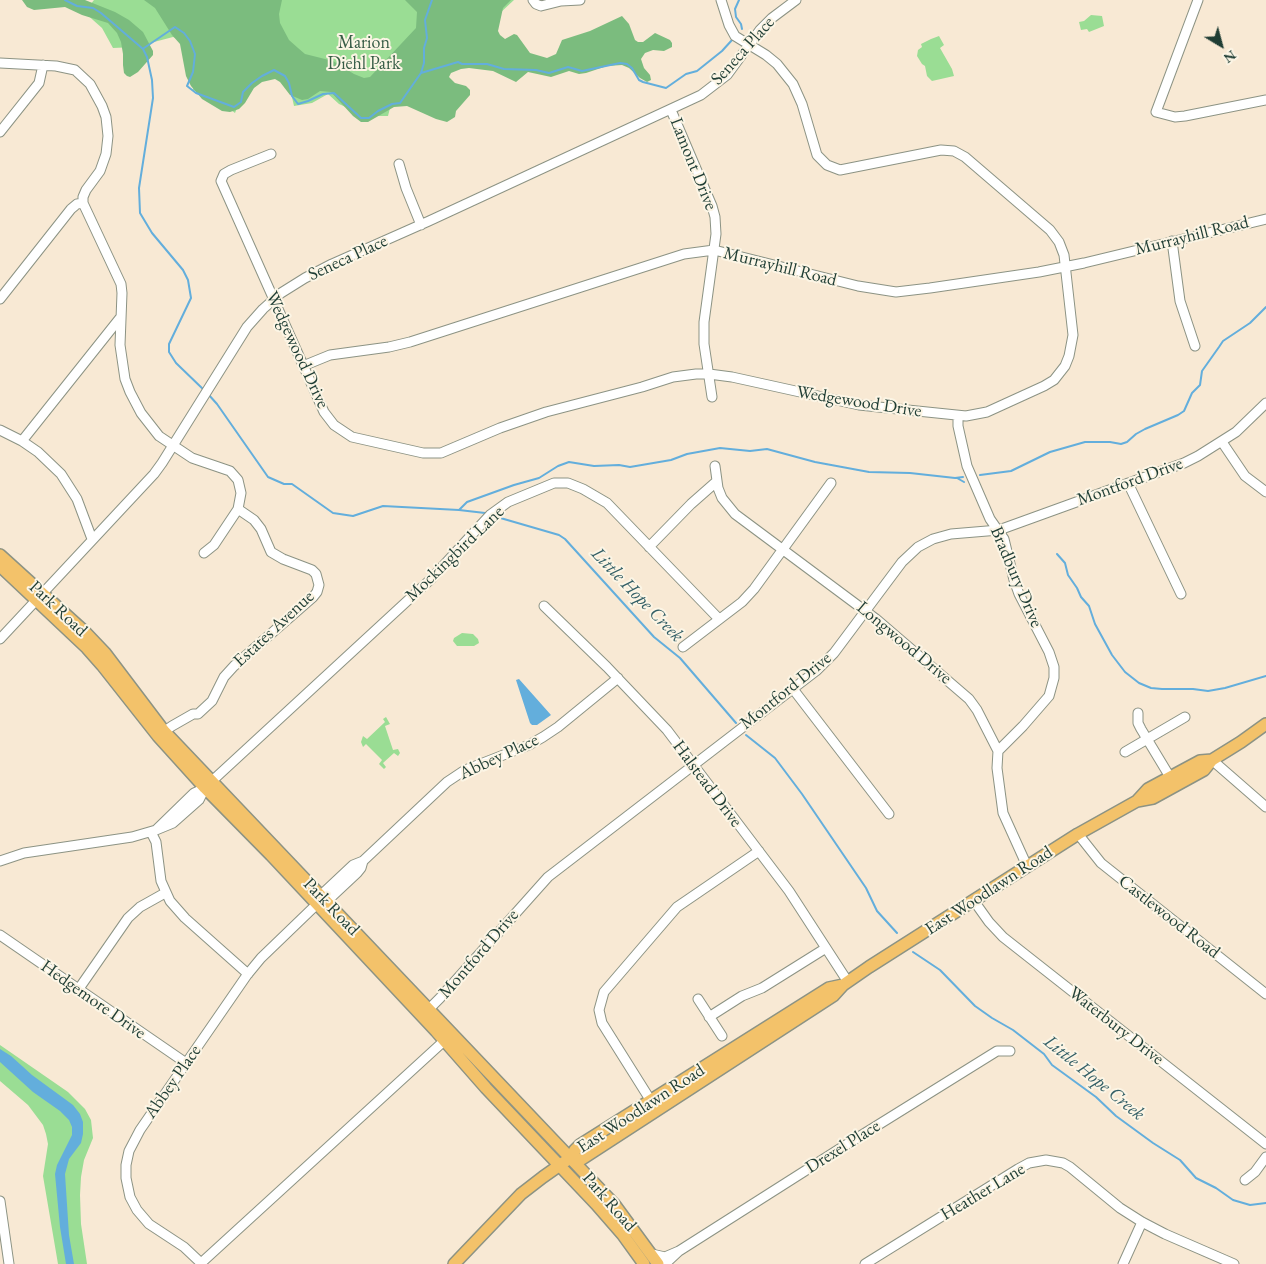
<!DOCTYPE html>
<html>
<head>
<meta charset="utf-8">
<style>
	body { margin:0 }
	#map { position:relative; width:1266px; height:1264px; overflow:hidden; background:#f8e9d4; font-family:"EB Garamond",serif }
	canvas { display:block }
	.north { position:absolute; left:1196px; top:20px; width:50px; height:50px; -webkit-text-stroke:4px #fcf5e5; paint-order:stroke; rotate:143deg; font-size:14px; font-weight:700; line-height:20px; text-align:center; color:#1f3d34 }
	.north::after { content:''; display:block; margin:auto; width:18px; height:22px; background:#1f3d34; clip-path:polygon(50% 0,100% 100%,50% 72%,0 100%) }
</style>
</head>
<body>
<div id="map">
<canvas width="1266" height="1264"></canvas>
<div class="north">N</div>
</div>
<script>
const context = document.querySelector('canvas').getContext('2d');
context.lineJoin = 'round';
function fill(path, color) {
  context.fillStyle = color;
  context.fill(path, 'evenodd');
}
function shape(rows) {
  const path = new Path2D();
  for (const r of rows) {
    path.moveTo(r[0], r[1]);
    for (let i = 2; i < r.length; i += 2) path.lineTo(r[i], r[i + 1]);
  }
  return path;
}
function stroke(path, color, width, dash) {
  context.strokeStyle = color;
  context.lineWidth = width;
  context.lineCap = dash ? 'butt' : 'round';
  context.setLineDash(dash || []);
  context.stroke(path);
}
function drawText(font, color, halo, rows, align = 'center') {
  context.font = font + ' "EB Garamond",serif';
  context.lineWidth = 4;
  context.setLineDash([]);
  context.textBaseline = 'middle';
  context.strokeStyle = halo;
  context.fillStyle = color;
  for (const [text, x, y, turn = 0] of rows) {
    context.save();
    context.translate(x, y);
    context.rotate((+turn || 0) * Math.PI / 180);
    context.textAlign = isNaN(turn) ? turn : align;
    if (halo) context.strokeText(text, 0, 0);
    context.fillText(text, 0, 0);
    context.restore();
  }
}
fill(shape([
	[94,0,514,0,471,40,391,104,388,116,365,116,339,104,328,94,312,103,294,106,287,75,247,83,235,113,227,107,193,90,197,49,192,44,173,37,135,47,113,48,102,28,84,12],
	[1091,15,1102,16,1104,26,1089,32,1087,29,1081,30,1079,22,1084,21],
	[939,36,944,45,940,48,952,69,954,76,932,81,927,76,925,66,922,64,917,56,918,50,922,47,921,44,931,39],
	[462,633,473,634,478,639,479,643,474,646,457,646,453,641,454,638],
	[386,717,390,724,385,726,393,750,398,749,400,753,398,756,394,753,383,763,386,767,384,769,379,764,382,760,366,744,363,747,361,742,363,736,367,739,385,722,383,719],
	[0,1045,68,1092,85,1109,91,1120,93,1138,84,1160,81,1177,80,1195,81,1224,87,1264,58,1264,43,1176,48,1144,46,1134,43,1125,28,1105,0,1081]
]), '#9add94');
fill(shape([
	[22,0,85,0,115,12,129,20,143,32,153,51,153,55,138,72,130,77,127,76,124,73,123,65,123,54,121,42,117,33,108,23,82,15,65,7,34,10,27,7],
	[144,0,282,0,279,14,280,23,289,40,298,48,305,54,333,61,354,74,364,78,370,77,416,28,417,12,405,0,511,0,503,8,498,31,500,35,505,39,514,34,517,35,530,53,547,58,556,54,562,40,590,31,622,16,629,24,635,40,638,42,643,42,655,33,670,40,672,43,672,47,664,51,653,50,645,53,641,59,644,68,650,75,651,80,647,82,640,78,629,68,622,65,607,66,586,73,579,74,569,71,551,77,528,72,516,82,493,71,469,68,461,69,451,73,449,77,455,83,466,86,470,90,470,95,456,111,455,117,447,122,436,119,407,106,394,107,368,122,361,122,353,116,331,92,320,91,308,99,302,100,290,95,280,82,275,79,262,82,254,88,245,103,239,109,230,112,222,111,202,99,191,86,186,76,180,44,172,35,155,8]
]), '#7bbc7e');
fill(shape([
	[519,679,551,715,537,725,532,725,530,723,516,680],
	[0,1049,11,1056,32,1075,73,1105,80,1114,83,1122,83,1134,81,1143,69,1159,65,1174,69,1235,74,1264,66,1264,60,1227,55,1174,57,1165,72,1135,72,1127,69,1120,60,1111,33,1092,0,1062]
]), '#63aedc');
stroke(shape([
	[65,0,77,6,93,8,101,13,143,49,147,57,152,80,153,98,139,188,140,213,152,233,183,270,188,280,191,298,169,344,169,352,176,363,205,391],
	[739,0,735,9,736,17,741,24,742,29],
	[144,48,175,27,184,33,190,41,195,54,193,72,187,86,196,93,234,107,241,102,243,92,252,83,262,76,274,70,285,76,289,83,292,96,298,104,308,101,323,94,334,93,361,118,369,118,378,111,392,104,400,103,421,73,424,63,424,48,427,38,425,20,432,0],
	[421,73,458,62,462,64,487,64,504,69,536,70,549,73,568,67,582,71,620,63,627,64,632,68,639,80,643,82,666,88,686,74,697,71,722,51,732,40],
	[208,394,217,404,268,477,284,484,292,484,333,513,353,516,383,506,459,510,485,513],
	[980,475,1011,471,1050,452,1085,442,1110,442,1121,444,1127,442,1136,434,1145,429,1178,415,1184,411,1192,393,1200,385,1202,371,1219,347,1223,341,1250,323,1266,307],
	[957,478,964,482],
	[459,510,467,502,514,485,539,478,558,466,569,462,594,466,619,465,630,467,671,460,687,454,720,448,750,451,767,449,815,462,869,472,910,473,955,478,963,477],
	[497,517,559,535,565,539,654,637,680,658,736,723],
	[1057,554,1065,563,1068,575,1077,588,1081,597,1089,606,1095,624,1112,655,1125,672,1139,683,1151,688,1162,689,1193,689,1208,691,1225,688,1266,676],
	[746,735,775,758,802,794,866,888,877,911,897,933],
	[913,952,940,970,975,1006,992,1018,1013,1030,1044,1054,1052,1065,1096,1097,1116,1116,1153,1143,1180,1160,1196,1178,1216,1188,1233,1200,1250,1205,1266,1203]
]), '#63aedc', 2);
const minor = shape([
	[533,0,536,4,541,6,561,1,580,0],
	[1198,0,1156,112,1175,117,1185,116,1266,100],
	[0,63,56,66,75,70,90,84,102,106,106,117,108,136,106,154,100,171,86,190,83,197,83,203,121,284,122,293,120,345,125,379,130,392,141,413,159,436,192,458,230,471,238,480,241,493,238,509,214,545,204,553],
	[671,110,712,206,715,217,716,234,704,322,704,344,712,397],
	[0,132,39,83,43,65],
	[271,154,231,170,224,174,221,181,324,412,334,425,352,437,423,453,441,453,500,428,546,412,642,387,673,377,696,374,709,374,732,377,859,405,966,416,987,412,1044,386,1054,380,1065,366,1069,356,1073,335,1064,255,1059,242,1050,230,965,157,954,151,941,150,840,170,827,165,817,155,802,104,793,84,777,64,766,55,735,36,729,25,721,0],
	[399,164,406,188,421,225],
	[1172,241,1180,301,1195,346],
	[0,299,71,209,77,204,83,203],
	[303,366,330,355,389,347,410,342,684,254,714,250,858,286,896,292,930,288,1039,272,1084,263,1266,219],
	[958,416,958,426,967,466,990,519,1004,539,1014,580,1019,594,1049,652,1054,667,1054,678,1049,696,1023,726,998,751],
	[0,430,22,441,38,452,61,474,77,499,92,539],
	[22,441,120,318],
	[1222,442,1245,476,1266,492],
	[715,466,718,488,722,498,735,514,876,619,969,699,977,710,998,751,997,768,1003,813,1027,866],
	[1128,483,1181,594],
	[649,547,691,504,716,482],
	[544,606,607,667,667,730,789,891,848,982],
	[0,639,154,474,162,463,247,327,263,309,281,293,305,278,332,264,429,221,701,95,727,75,760,30,772,18,796,0],
	[683,647,742,602,754,589,831,483],
	[793,689,889,814],
	[1138,713,1138,723,1141,729,1170,777],
	[159,735,172,726,193,714,198,714,212,701,224,677,234,666,313,597,317,592,319,585,316,574,312,570,283,559,271,552,261,529,254,520,238,509],
	[1125,752,1185,717],
	[1212,760,1266,807],
	[205,788,194,793,156,830,173,823,199,800,205,788,212,781,431,579,490,515,508,502,554,483,568,483,583,489,607,503,719,619],
	[151,832,156,842,161,881,170,901,185,918,248,974],
	[1078,834,1101,863,1266,994],
	[0,861,24,853,132,837,156,830],
	[363,861,447,782,465,770,529,745,543,737,558,727,618,678],
	[363,861,361,868,357,873,326,902,316,905,320,896,353,865,363,861],
	[974,901,989,922,1003,937,1266,1144],
	[0,935,186,1063],
	[78,990,128,918,140,907,165,893],
	[698,999,722,1036],
	[426,1012,440,998,548,877,816,671,834,653,902,562,918,547,933,539,951,534,999,530,1184,463,1198,456,1236,432,1266,403],
	[709,1017,742,996,762,988,826,948],
	[651,1101,602,1023,599,1010,604,992,677,907,759,851],
	[1245,1180,1255,1172,1266,1157],
	[0,1201,9,1264],
	[679,1251,841,1148,997,1051,1010,1051],
	[652,1254,665,1257,679,1251,665,1264],
	[201,1263,184,1247,149,1224,137,1210,130,1197,126,1178,126,1165,129,1151,140,1130,247,975,261,958,316,905],
	[200,1264,444,1041],
	[865,1264,1018,1169,1029,1163,1046,1160,1063,1163,1070,1167,1120,1208,1142,1222,1165,1234,1234,1264],
	[1123,1264,1142,1222]
]);
const major = shape([
	[0,555,85,632,105,653,164,731,614,1204,658,1264],
	[0,566,87,648,102,665,158,736,205,788,271,855,436,1031,486,1088,596,1204,623,1235,644,1264],
	[1137,801,1153,798,1204,770,1212,760],
	[570,1158,582,1159,833,996,843,985,869,967,1078,834,1137,801,1148,789,1200,761,1212,760,1241,742,1266,724],
	[454,1264,521,1194,543,1177,570,1158,575,1150,580,1145,829,988,843,985]
]);
stroke(minor, '#8c9384', 11);
stroke(major, '#8c9384', 14);
stroke(minor, '#fff', 9);
stroke(major, '#f3c26a', 11);
drawText('18px', '#385d47', '#fcf5e5', [
	["Marion",364,43],
	["Diehl Park",364,64]
]);
drawText('18px', '#1f3d34', '#fcf5e5', [
	["Seneca Place",743,51,-48],
	["Lamont Drive",693,164,68],
	["Murrayhill Road",1192,236,-14],
	["Seneca Place",348,258,-25],
	["Murrayhill Road",780,267,14],
	["Wedgewood Drive",297,350,65],
	["Wedgewood Drive",859,402,9],
	["Montford Drive",1130,482,-20],
	["Mockingbird Lane",455,554,-44],
	["Bradbury Drive",1016,577,67],
	["Park Road",58,609,43],
	["Estates Avenue",274,629,-43],
	["Longwood Drive",904,643,40],
	["Montford Drive",786,691,-39],
	["Abbey Place",499,757,-25],
	["Halstead Drive",707,784,53],
	["East Woodlawn Road",989,891,-33],
	["Park Road",331,907,46],
	["Castlewood Road",1169,917,38],
	["Montford Drive",479,954,-49],
	["Hedgemore Drive",93,1000,35],
	["Waterbury Drive",1116,1026,38],
	["Abbey Place",173,1082,-55],
	["East Woodlawn Road",641,1109,-33],
	["Drexel Place",843,1147,-32],
	["Heather Lane",983,1192,-31],
	["Park Road",609,1202,49]
]);
drawText('italic 19px', '#335f66', '#fcf5e5', [
	["Little Hope Creek",637,595,46],
	["Little Hope Creek",1094,1078,39]
]);
</script>
</body>
</html>
